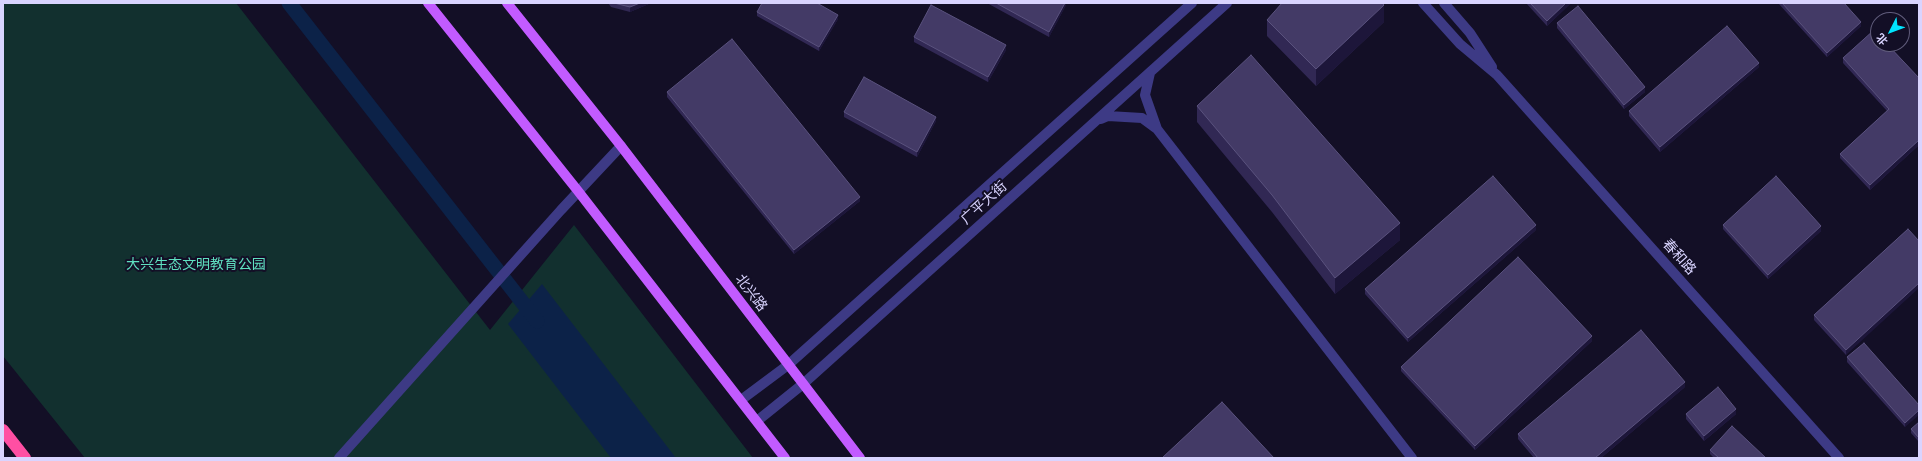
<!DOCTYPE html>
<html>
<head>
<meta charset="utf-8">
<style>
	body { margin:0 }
	#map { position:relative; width:1922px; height:461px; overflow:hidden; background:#130f26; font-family:Cabin,"Noto Sans SC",sans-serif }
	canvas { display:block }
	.frame { position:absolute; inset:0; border:4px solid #d9d4ff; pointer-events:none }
	.north { position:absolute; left:1870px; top:12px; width:40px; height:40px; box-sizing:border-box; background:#130f26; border:1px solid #625e7d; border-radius:50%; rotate:228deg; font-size:11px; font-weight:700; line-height:16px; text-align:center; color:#d9d4ff }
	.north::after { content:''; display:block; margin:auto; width:14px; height:18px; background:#00e5ff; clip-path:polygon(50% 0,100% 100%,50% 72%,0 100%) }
</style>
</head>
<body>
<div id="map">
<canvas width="1922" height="461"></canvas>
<div class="frame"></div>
<div class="north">北</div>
</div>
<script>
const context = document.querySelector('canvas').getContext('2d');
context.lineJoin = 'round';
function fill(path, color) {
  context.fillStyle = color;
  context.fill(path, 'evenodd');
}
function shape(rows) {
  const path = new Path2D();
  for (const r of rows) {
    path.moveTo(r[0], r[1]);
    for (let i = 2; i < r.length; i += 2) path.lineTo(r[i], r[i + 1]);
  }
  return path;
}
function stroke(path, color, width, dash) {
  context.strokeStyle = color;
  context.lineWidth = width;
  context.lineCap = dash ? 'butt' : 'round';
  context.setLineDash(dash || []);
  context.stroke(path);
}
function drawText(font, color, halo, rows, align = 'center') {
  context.font = font + ' Cabin,"Noto Sans SC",sans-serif';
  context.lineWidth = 4;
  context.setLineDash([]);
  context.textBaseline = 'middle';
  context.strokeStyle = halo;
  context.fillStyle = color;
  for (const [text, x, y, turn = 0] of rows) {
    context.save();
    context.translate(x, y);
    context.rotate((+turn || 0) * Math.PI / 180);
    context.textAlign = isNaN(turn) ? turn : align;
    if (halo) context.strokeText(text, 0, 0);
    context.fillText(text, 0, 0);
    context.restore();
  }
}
fill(shape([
	[3,3,236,3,490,330,574,225,753,458,85,458,3,356]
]), '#12302f');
fill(shape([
	[542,284,676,458,611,458,508,324]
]), '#0c2248');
stroke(shape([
	[289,3,537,321]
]), '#0c2248', 15);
stroke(shape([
	[1423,3,1460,44,1497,75,1839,458],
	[1444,3,1470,33,1492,67],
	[1150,73,1145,95,1157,129,1412,458],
	[1101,119,1108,116,1142,118,1157,129],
	[741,400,788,365,1192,3],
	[757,421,803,384,1227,3],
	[339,458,561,210,621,146]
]), '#3d3a85', 10);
stroke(shape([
	[428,3,578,191,785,458],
	[507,3,621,146,860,458]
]), '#c25bff', 10);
stroke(shape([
	[3,430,25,458]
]), '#ff4fa3', 12);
fill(shape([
	[608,3,651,3,630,12,611,7],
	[987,3,1066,3,1066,5,1049,37],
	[1526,3,1571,3,1547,26],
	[1778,3,1844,3,1861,26,1827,57],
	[757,12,838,19,819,51,757,16],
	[1267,20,1384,22,1316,86,1267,36],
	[1557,23,1645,92,1624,109,1557,28],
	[914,37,1006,50,988,82,914,42],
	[1843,58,1919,78,1919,145,1870,190,1840,158,1840,154,1887,111,1843,63],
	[1759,67,1660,152,1629,116,1629,111],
	[667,92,860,201,794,254,667,97],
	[1197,106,1400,240,1335,294,1272,212,1197,122],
	[844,112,936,121,917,157,844,117],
	[1723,225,1821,231,1768,279,1723,229],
	[1908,229,1846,355,1814,320,1814,315],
	[1536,230,1408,342,1365,294,1365,289],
	[1592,341,1475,450,1401,371,1401,367],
	[1847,357,1919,405,1905,427,1847,362],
	[1685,387,1601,458,1534,458,1518,439,1518,434],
	[1686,414,1736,414,1704,441,1686,419],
	[1919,422,1919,442,1911,433,1911,429],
	[1710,450,1766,458,1714,458,1710,454]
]), '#312854');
fill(shape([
	[640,3,651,3,630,12,630,7],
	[1065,3,1066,3,1066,5,1049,37,1049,32],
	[1566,3,1571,3,1547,26,1547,21],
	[1384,5,1384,22,1316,86,1316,69],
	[838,15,838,19,819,51,819,47],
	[1861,22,1861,26,1827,57,1827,53],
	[1006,45,1006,50,988,82,988,77],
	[1759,63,1759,67,1660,152,1660,147],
	[1645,87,1645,92,1624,109,1624,105],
	[936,117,936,121,917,157,917,152],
	[1919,140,1919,145,1870,190,1870,185],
	[860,197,860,201,794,254,794,250],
	[1400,223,1400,240,1335,294,1335,278],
	[1536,225,1536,230,1408,342,1408,338],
	[1821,226,1821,231,1768,279,1768,275],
	[1919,283,1919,288,1846,355,1846,350],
	[1592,336,1592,341,1475,450,1475,446],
	[1685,382,1685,387,1601,458,1595,458],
	[1736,409,1736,414,1704,441,1704,436],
	[1919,410,1919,415,1905,427,1905,423]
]), '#1d163a');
const building = shape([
	[614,3,640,3,630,7,614,3],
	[762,3,817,3,838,15,819,47,757,12,762,3],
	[996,3,1065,3,1049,32,996,3],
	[1282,3,1382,3,1384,5,1316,69,1267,20,1282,3],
	[1530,3,1566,3,1547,21,1530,3],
	[1782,3,1844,3,1861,22,1827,53,1782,3],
	[931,5,1006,45,988,77,914,37,931,5],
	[1578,6,1645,87,1624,105,1557,23,1578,6],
	[1727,26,1759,63,1660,147,1629,111,1727,26],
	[1874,30,1878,34,1878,44,1887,44,1919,78,1919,140,1870,185,1840,154,1889,109,1843,58,1874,30],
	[732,39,860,197,794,250,667,92,732,39],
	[1251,55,1400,223,1335,278,1272,195,1197,106,1251,55],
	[864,77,936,117,917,152,844,112,864,77],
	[1493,176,1536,225,1408,338,1365,289,1493,176],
	[1776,176,1821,226,1768,275,1723,225,1776,176],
	[1908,229,1919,241,1919,283,1846,350,1814,315,1908,229],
	[1518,257,1592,336,1475,446,1401,367,1518,257],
	[1641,330,1685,382,1595,458,1538,458,1518,434,1641,330],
	[1864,343,1919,405,1919,410,1905,423,1847,357,1864,343],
	[1718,387,1736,409,1704,436,1686,414,1718,387],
	[1222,402,1274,458,1162,458,1222,402],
	[1919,422,1919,438,1911,429,1919,422],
	[1732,426,1766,458,1719,458,1710,450,1732,426]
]);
fill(building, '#433a66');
stroke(building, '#5a527e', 1);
drawText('14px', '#d9d4ff', '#130f26', [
	["广平大街",984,203,-42],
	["春和路",1679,257,48],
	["北兴路",751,293,53]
]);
drawText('14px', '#5fe0c0', '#130f26', [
	["大兴生态文明教育公园",196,265]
]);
</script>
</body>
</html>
